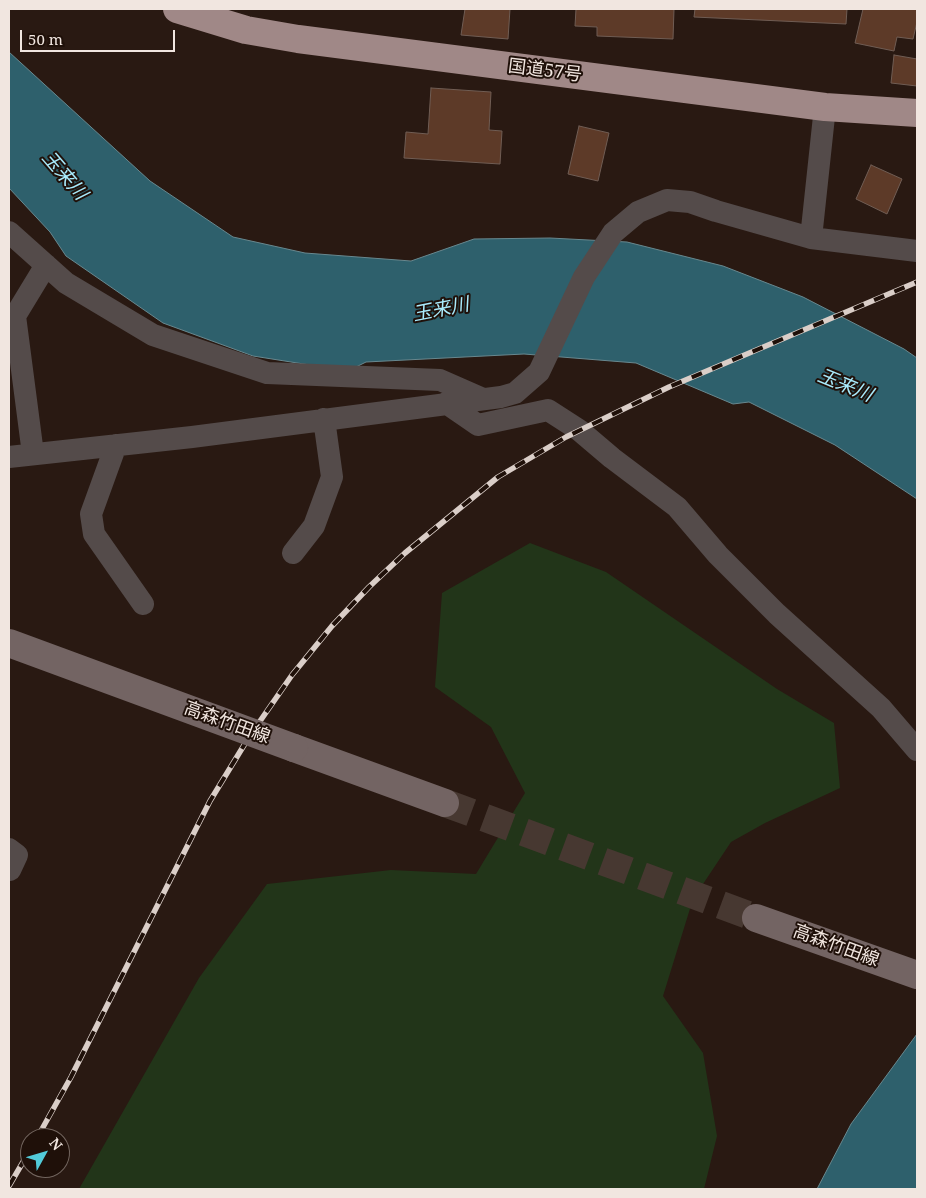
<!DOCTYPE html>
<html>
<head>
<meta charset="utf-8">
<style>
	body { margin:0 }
	#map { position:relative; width:926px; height:1198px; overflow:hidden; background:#291912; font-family:"Noto Serif",serif }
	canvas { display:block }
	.frame { position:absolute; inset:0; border:10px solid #f1e6e0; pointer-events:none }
	.north { position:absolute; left:20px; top:1128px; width:50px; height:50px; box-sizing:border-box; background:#1f1009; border:1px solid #73665f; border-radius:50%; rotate:51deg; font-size:14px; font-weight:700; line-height:20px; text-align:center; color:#f1e6e0 }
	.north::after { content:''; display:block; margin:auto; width:18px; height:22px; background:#52cbd9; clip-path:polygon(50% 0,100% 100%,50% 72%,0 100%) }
	.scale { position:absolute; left:20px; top:30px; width:155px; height:22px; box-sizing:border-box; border:2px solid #f1e6e0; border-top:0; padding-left:6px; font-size:15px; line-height:18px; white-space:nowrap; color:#f1e6e0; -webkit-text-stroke:4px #1f1009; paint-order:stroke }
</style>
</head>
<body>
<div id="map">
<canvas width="926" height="1198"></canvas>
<div class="frame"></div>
<div class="north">N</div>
<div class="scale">50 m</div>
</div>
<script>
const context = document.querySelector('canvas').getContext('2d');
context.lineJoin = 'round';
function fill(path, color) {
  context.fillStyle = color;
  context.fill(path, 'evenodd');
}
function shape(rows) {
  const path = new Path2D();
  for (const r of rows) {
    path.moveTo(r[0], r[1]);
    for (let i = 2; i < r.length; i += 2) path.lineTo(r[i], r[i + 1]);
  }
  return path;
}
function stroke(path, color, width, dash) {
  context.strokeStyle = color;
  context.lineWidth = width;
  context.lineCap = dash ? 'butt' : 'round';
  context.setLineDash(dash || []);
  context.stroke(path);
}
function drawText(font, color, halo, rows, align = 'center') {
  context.font = font + ' "Noto Serif","Noto Sans JP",serif';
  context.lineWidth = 4;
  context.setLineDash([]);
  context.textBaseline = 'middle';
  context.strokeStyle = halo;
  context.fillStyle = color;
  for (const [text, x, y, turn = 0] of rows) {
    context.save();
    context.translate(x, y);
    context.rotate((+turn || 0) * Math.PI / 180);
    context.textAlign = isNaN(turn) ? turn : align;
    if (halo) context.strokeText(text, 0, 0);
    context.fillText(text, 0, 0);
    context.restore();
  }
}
fill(shape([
	[530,543,606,572,777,689,834,723,840,788,765,823,731,842,693,899,663,996,703,1053,717,1136,704,1189,79,1189,199,978,267,884,391,870,476,874,525,793,491,727,435,687,442,593]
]), '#223519');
const water = shape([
	[9,52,150,181,233,237,305,253,411,261,474,239,550,238,627,242,723,266,803,297,904,349,917,358,917,499,835,445,749,402,733,404,636,363,524,354,366,362,348,371,253,356,163,323,66,256,50,232,9,188,9,52],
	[917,1034,917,1189,817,1189,851,1124,917,1034]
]);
fill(water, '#2e606c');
stroke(water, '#68888f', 1);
const building = shape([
	[465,9,510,9,508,39,461,35,465,9],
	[576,9,674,9,673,39,597,36,597,27,575,26,576,9],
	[695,9,847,9,846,24,694,17,695,9],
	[863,9,917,9,917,22,913,39,897,37,894,51,855,43,863,9],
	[894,55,917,59,917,86,891,83,894,55],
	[431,88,491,92,489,130,502,131,500,164,404,158,406,132,428,134,431,88],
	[579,126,609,133,598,181,568,174,579,126],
	[871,165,902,179,887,214,856,199,871,165]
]);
fill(building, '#5d3a28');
stroke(building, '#705d54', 1);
stroke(shape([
	[445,803,756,918]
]), '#473831', 28, [28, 14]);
stroke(shape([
	[9,232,66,283,153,335,267,373,440,380,481,398],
	[811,238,825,107],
	[446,403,478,425,548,410,579,430,612,458,677,507,718,555,777,614,881,708,917,750],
	[116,445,91,514,94,534,143,604],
	[33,454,15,316,46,265],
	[9,457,192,437,501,397,515,393,539,372,584,277,613,233,638,212,667,200,690,202,716,211,811,238,917,251],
	[293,553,314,526,332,477,324,419],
	[9,849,17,855,10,870]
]), '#544b4a', 22);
stroke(shape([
	[294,748,445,803],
	[756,918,917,975]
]), '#736463', 28);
stroke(shape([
	[177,9,246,30,298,39,825,107,917,113]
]), '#a08887', 28);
const rail = shape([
	[37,1138,71,1077,210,801,249,737,292,675,332,626,369,587,405,553,498,477,566,437,669,387,917,282],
	[9,1186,30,1150]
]);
stroke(rail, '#dacec8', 5.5);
stroke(rail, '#1f1009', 4, [11]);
stroke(shape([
	[9,643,294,748]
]), '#736463', 28);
drawText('18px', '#f1e6e0', '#1f1009', [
	["国道57号",545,71,7],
	["高森竹田線",227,723,20],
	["高森竹田線",836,946,20]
]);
drawText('italic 19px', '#a9ebfc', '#1f1009', [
	["玉来川",64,176,49],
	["玉来川",441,310,-11],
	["玉来川",845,386,22]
]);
</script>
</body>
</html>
